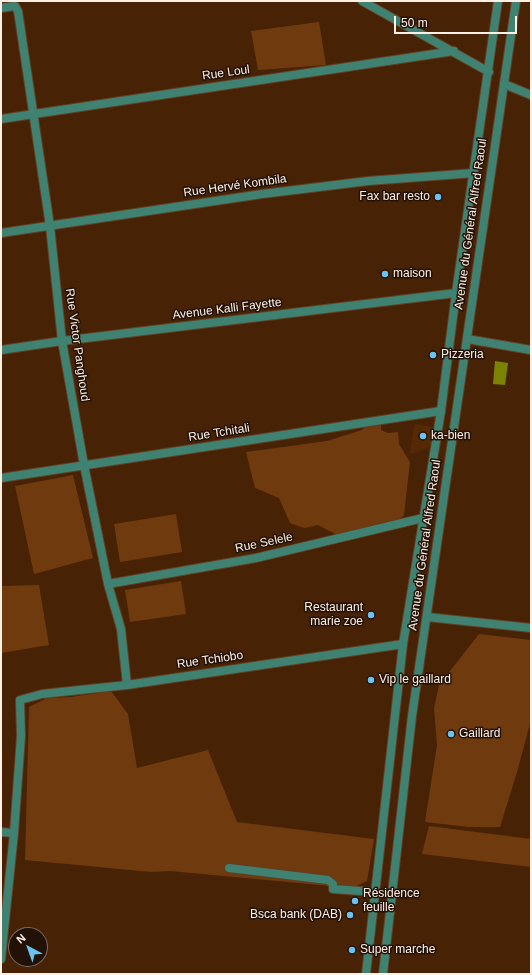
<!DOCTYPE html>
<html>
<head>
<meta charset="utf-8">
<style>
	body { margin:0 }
	#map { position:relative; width:532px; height:975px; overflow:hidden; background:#482205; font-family:Helvetica,sans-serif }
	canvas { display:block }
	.frame { position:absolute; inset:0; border:2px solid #fff0e6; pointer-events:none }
	.north { position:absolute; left:8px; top:927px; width:40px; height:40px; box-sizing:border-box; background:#221106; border:1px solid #7a6a60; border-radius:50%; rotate:319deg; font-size:11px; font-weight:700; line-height:16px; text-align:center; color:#fff0e6 }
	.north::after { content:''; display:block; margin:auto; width:14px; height:18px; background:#6cc3f2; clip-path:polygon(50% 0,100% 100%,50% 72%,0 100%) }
	.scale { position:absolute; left:394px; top:16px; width:123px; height:18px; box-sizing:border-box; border:2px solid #fff0e6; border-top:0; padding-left:5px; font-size:12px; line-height:14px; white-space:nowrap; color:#fff0e6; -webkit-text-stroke:3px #221106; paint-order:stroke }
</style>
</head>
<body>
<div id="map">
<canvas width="532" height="975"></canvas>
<div class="frame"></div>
<div class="north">N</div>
<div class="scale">50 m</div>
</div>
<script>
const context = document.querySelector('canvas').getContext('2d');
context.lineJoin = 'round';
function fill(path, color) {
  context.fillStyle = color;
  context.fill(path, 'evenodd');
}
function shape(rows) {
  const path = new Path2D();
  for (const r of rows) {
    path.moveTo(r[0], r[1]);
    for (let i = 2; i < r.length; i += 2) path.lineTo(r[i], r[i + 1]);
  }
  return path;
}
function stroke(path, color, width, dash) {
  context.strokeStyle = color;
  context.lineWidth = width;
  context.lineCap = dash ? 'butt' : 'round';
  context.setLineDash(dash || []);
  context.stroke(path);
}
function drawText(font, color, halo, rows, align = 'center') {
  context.font = font + ' Helvetica,sans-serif';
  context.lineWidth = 3;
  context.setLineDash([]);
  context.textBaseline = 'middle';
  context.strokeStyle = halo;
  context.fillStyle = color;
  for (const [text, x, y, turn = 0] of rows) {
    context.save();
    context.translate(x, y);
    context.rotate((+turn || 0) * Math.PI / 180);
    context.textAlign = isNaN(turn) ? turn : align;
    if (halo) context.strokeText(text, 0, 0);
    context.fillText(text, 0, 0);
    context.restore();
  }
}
fill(shape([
	[414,424,433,427,431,447,410,454]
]), '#542904');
fill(shape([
	[319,22,326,65,258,70,251,31],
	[381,425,381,430,388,433,398,432,399,444,410,462,404,515,399,520,337,535,318,525,304,528,290,523,279,498,255,488,246,452,327,441,362,430,364,427],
	[73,475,93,558,34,574,15,486],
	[176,514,182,552,120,562,114,524],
	[181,581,186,614,130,622,125,590],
	[39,585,49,645,1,653,1,586],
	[479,634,531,640,531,720,517,772,500,827,468,827,425,822,437,745,434,708,439,685],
	[111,691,128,714,137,768,208,750,237,822,374,839,367,881,352,888,170,871,151,872,25,860,29,707,47,698,71,697],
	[429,826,531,839,531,867,422,854]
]), '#703a0f');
fill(shape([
	[495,361,508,363,505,385,493,384]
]), '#7b8302');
const service = shape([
	[1,832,14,833],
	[229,868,328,880,333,884,333,889,375,892]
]);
const minor = shape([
	[362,1,489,72],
	[1,8,15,6,18,11,50,226,62,341,84,465,108,584,121,629,127,685],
	[504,84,531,95],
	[1,119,454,51],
	[1,233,262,194,368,181,474,173],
	[467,339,531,350],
	[1,350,62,341,456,293],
	[1,478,441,411],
	[108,584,256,558,423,518],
	[427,617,531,628],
	[1,959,14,833,21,736,20,700,42,694,127,685,403,644]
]);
const tertiary = shape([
	[366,974,403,644,441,411,456,293,498,1],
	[383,974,412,716,516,1]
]);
stroke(service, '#623f24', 10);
stroke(minor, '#623f24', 10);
stroke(tertiary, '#623f24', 10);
stroke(service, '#408271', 8);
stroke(minor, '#408271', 8);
stroke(tertiary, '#408271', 8);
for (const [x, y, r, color] of [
	[438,197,4,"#6cc3f2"],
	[385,274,4,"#6cc3f2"],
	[433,355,4,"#6cc3f2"],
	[423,436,4,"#6cc3f2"],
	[371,615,4,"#6cc3f2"],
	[371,680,4,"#6cc3f2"],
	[451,734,4,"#6cc3f2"],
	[355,901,4,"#6cc3f2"],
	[350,915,4,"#6cc3f2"],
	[352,950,4,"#6cc3f2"]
]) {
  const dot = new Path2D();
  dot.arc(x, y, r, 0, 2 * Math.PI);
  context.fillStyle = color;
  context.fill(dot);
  stroke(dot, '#221106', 1.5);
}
drawText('12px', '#fff0e6', '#221106', [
	["Rue Loul",226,73,-8],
	["Rue Hervé Kombila",235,186,-8],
	["Avenue du Général Alfred Raoul",471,224,-82],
	["Avenue Kalli Fayette",227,309,-7],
	["Rue Victor Panghoud",77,345,82],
	["Rue Tchitali",219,433,-9],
	["Rue Selele",264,543,-12],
	["Avenue du Général Alfred Raoul",425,545,-82],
	["Rue Tchiobo",210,660,-8]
]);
drawText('12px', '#fff0e6', '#221106', [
	["Fax bar resto",430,197,"right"],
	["maison",393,274],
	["Pizzeria",441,355],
	["ka-bien",431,436],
	["Restaurant",363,608,"right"],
	["marie zoe",363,622,"right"],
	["Vip le gaillard",379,680],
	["Gaillard",459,734],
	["Résidence",363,894],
	["feuille",363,908],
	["Bsca bank (DAB)",342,915,"right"],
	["Super marche",360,950]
], 'left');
</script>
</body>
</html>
